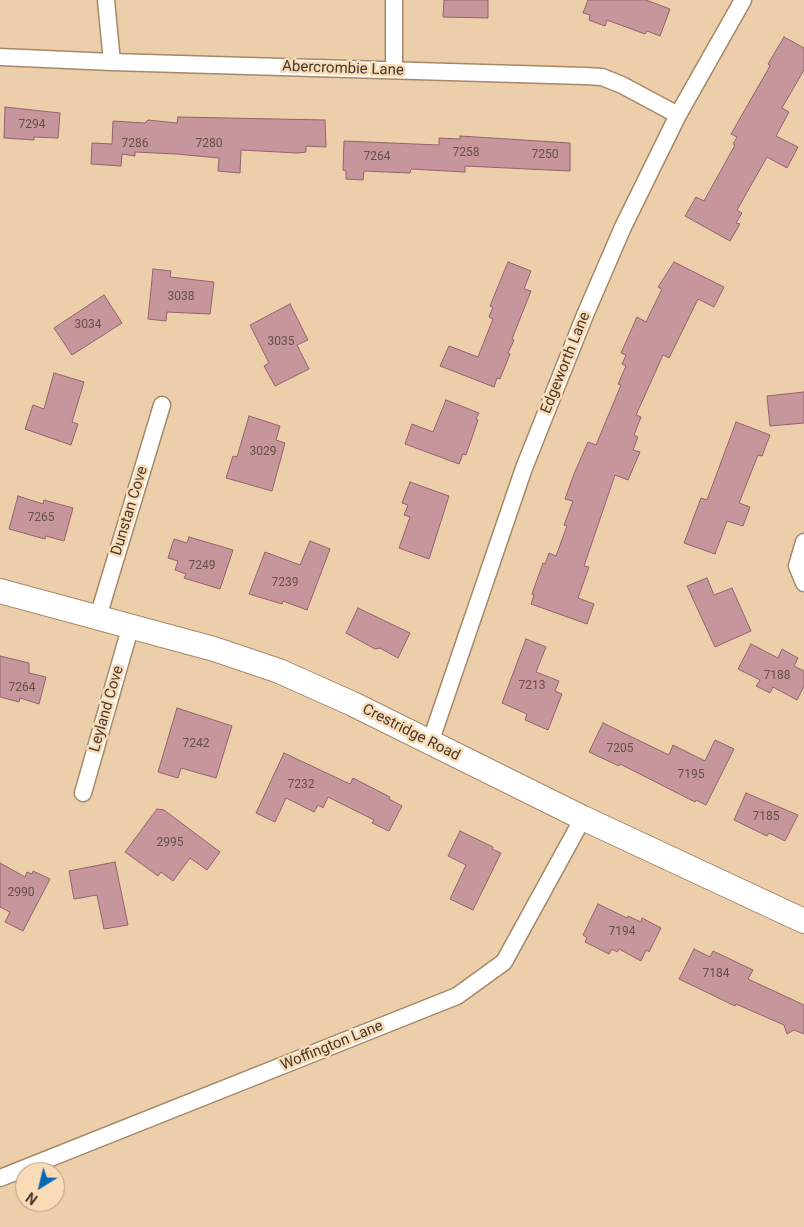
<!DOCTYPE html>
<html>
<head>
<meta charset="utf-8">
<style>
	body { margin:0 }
	#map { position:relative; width:804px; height:1227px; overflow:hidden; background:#edceab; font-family:Roboto,sans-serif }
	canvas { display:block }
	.north { position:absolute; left:15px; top:1162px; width:50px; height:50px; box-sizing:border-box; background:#fadbb7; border:1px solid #b29a7f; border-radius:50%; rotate:216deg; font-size:14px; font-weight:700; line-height:20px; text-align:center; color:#46392b }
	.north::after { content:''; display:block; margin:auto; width:18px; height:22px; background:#0768b5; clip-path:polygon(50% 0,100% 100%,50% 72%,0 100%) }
</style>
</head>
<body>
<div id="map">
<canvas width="804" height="1227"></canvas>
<div class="north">N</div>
</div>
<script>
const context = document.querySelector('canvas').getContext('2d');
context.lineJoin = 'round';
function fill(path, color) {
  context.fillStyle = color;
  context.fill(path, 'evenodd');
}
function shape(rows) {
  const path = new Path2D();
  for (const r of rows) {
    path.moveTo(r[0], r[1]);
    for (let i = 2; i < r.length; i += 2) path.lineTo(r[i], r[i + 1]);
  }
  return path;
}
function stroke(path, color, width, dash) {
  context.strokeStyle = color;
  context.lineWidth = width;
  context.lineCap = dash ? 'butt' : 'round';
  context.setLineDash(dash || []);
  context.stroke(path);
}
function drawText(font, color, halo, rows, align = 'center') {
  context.font = font + ' Roboto,sans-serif';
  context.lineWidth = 5;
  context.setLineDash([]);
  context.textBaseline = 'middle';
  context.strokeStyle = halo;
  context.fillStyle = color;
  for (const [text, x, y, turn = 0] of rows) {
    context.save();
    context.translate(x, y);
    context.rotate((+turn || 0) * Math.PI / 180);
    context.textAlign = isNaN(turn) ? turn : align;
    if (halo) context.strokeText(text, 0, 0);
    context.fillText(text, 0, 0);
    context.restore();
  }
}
const building = shape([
	[444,0,488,0,488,18,443,17,444,0],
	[588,0,646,0,670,9,660,36,647,31,645,34,607,20,605,26,589,20,590,15,583,13,588,0],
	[784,37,804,48,804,70,782,108,789,112,776,136,798,147,787,168,767,157,737,210,742,213,736,223,740,224,730,241,685,216,696,197,704,201,735,145,733,144,737,137,731,134,770,66,768,64,784,37],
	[5,107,60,113,58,138,34,137,34,140,4,138,5,107],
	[178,117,325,120,326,147,306,146,306,152,297,153,241,150,240,173,218,171,219,158,176,154,135,152,135,156,122,154,121,166,91,164,92,143,112,144,113,121,145,123,148,120,177,123,178,117],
	[460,136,570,143,570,171,465,166,465,172,411,169,410,173,364,171,363,180,346,179,346,171,343,170,344,141,439,145,439,138,460,139,460,136],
	[508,262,531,271,524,289,531,291,512,339,514,340,508,353,510,354,500,379,497,378,494,387,440,366,449,346,478,357,493,319,489,317,493,307,490,306,508,262],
	[674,262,724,287,714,307,698,299,669,358,663,355,636,415,641,417,634,435,638,437,633,450,640,452,628,480,615,475,584,566,589,567,578,598,594,604,587,624,531,604,534,595,532,594,543,563,545,564,549,553,556,556,567,526,564,525,573,501,565,499,574,474,588,442,596,445,621,385,618,384,626,366,622,364,626,355,621,353,637,317,646,322,662,289,658,287,674,262],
	[153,269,171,271,170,277,214,282,210,314,167,312,166,321,148,319,153,269],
	[104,295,122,323,72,355,54,328,104,295],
	[290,304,308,340,297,345,309,369,275,386,264,366,269,363,250,325,290,304],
	[54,373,84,382,72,422,78,424,71,445,25,429,33,405,44,409,54,373],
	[804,392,804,423,770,426,767,396,804,392],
	[446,400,479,413,476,419,478,420,466,455,463,454,459,464,405,444,412,424,433,432,446,400],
	[249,416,280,426,276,440,285,443,272,491,226,478,233,456,237,457,249,416],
	[736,422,770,435,762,456,758,455,739,503,750,507,743,526,727,521,715,554,684,543,701,498,707,500,736,422],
	[410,482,449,496,429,559,399,548,410,517,404,515,408,505,402,503,410,482],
	[18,496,43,504,44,500,73,508,64,541,46,536,45,539,9,529,18,496],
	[189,537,233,550,220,589,184,578,186,574,175,570,178,561,168,558,174,539,187,543,189,537],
	[310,541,330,549,307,610,283,601,282,604,249,594,265,552,300,565,310,541],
	[707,578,714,595,732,588,751,631,715,647,687,586,707,578],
	[358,608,410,633,398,658,380,648,375,649,346,633,358,608],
	[526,639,546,647,536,672,559,681,555,691,562,694,548,730,525,720,527,714,502,703,526,639],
	[751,644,778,658,782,649,798,658,794,666,804,671,804,686,797,700,773,687,770,693,756,686,760,680,738,669,751,644],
	[0,656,29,663,29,673,46,677,39,704,20,698,19,702,0,697,0,656],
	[177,708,232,726,216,778,181,768,178,778,158,772,177,708],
	[603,723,669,755,673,745,705,761,715,740,734,749,706,805,696,800,695,802,620,764,619,766,589,752,603,723],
	[284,753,350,784,353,778,390,797,389,799,402,806,389,831,372,823,374,820,328,797,323,808,318,805,314,812,286,798,275,822,256,813,284,753],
	[746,793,798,815,785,841,769,833,767,836,734,820,746,793],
	[157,809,164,810,220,852,207,870,190,858,173,881,161,872,158,876,125,852,157,809],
	[460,831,493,847,492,849,501,853,473,910,450,899,466,865,448,856,460,831],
	[115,862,128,925,104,929,97,895,74,899,69,871,115,862],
	[0,863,25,877,27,872,32,874,33,871,50,879,23,931,5,922,10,912,0,907,0,863],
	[598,904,627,918,628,916,641,922,642,918,661,928,649,952,646,950,641,961,619,949,617,952,612,949,609,954,585,942,587,938,583,935,598,904],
	[694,949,710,957,713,951,753,970,748,979,804,1005,804,1034,794,1030,787,1034,784,1025,736,1004,735,1006,679,979,694,949]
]);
fill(building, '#c6969c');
stroke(building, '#91646a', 1);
const street = shape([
	[106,0,112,62],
	[0,57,112,62,585,76,602,77,622,85,678,115],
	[394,70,394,0],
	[804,542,797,566,804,583],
	[98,617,162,405],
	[430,743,524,468,585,315,623,227,678,115,743,0],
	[83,793,131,625],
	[0,1178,457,996,504,962,583,818]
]);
const secondary = shape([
	[0,591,214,649,279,671,353,704,583,818,804,921]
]);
stroke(street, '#a58867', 19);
stroke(secondary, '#a58867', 26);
stroke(street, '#fff', 16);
stroke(secondary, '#fff', 24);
drawText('12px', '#665047', null, [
	["7294",32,125],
	["7286",135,144],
	["7280",209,144],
	["7258",466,153],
	["7250",545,155],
	["7264",377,157],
	["3038",181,297],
	["3034",88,325],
	["3035",281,342],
	["3029",263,452],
	["7265",41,518],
	["7249",202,566],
	["7239",285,583],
	["7188",777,676],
	["7213",532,686],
	["7264",22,688],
	["7242",196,744],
	["7205",620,749],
	["7195",691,775],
	["7232",301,785],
	["7185",766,817],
	["2995",170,843],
	["2990",21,893],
	["7194",622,932],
	["7184",716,974]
]);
drawText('15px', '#46392b', '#fadbb7', [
	["Abercrombie Lane",343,69,2],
	["Edgeworth Lane",566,363,-68],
	["Dunstan Cove",130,511,-73],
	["Leyland Cove",107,709,-74],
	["Crestridge Road",411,733,27],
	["Woffington Lane",332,1046,-22]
]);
</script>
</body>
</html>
